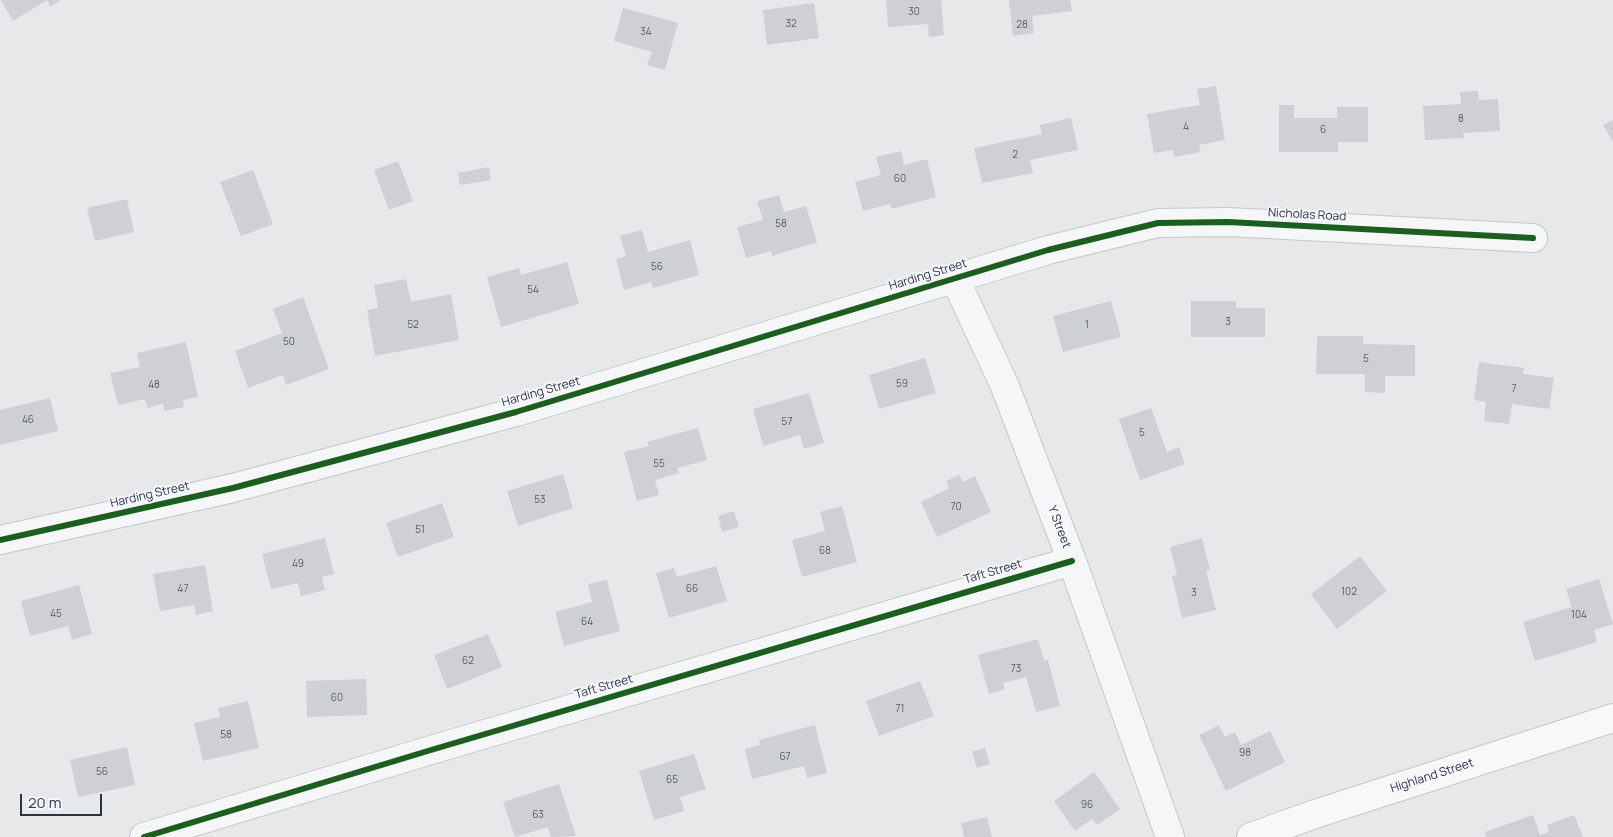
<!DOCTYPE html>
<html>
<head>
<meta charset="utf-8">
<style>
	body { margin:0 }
	#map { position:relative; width:1613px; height:837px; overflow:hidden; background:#e6e8ea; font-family:Manrope,sans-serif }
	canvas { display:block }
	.scale { position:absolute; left:20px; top:794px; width:82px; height:22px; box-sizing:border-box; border:2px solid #2b3445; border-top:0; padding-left:6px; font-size:15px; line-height:18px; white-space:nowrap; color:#2b3445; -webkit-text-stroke:4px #f4f6f9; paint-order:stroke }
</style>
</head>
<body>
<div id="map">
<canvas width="1613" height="837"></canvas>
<div class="scale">20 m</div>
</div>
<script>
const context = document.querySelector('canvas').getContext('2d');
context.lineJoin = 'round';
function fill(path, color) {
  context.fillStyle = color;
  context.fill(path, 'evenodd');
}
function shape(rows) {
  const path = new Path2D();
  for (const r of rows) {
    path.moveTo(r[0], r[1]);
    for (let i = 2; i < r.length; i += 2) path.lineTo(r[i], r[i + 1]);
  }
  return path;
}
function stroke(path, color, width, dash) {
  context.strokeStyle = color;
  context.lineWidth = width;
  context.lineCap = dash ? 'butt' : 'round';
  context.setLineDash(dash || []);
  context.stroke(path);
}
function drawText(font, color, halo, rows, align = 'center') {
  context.font = font + ' Manrope,sans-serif';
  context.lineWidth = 4;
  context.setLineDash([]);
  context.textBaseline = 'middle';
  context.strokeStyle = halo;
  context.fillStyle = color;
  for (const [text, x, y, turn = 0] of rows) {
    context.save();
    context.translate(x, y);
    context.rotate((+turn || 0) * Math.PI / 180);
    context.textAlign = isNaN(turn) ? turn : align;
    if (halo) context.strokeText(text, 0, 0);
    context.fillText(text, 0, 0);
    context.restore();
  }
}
fill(shape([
	[1,0,61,0,50,7,47,0,13,21],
	[886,0,941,0,944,35,929,37,928,24,888,27],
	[1009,0,1070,0,1072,11,1032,16,1034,33,1013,36],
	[814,3,819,38,767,45,763,10],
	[623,8,678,23,665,70,647,65,652,52,614,41],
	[1216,86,1225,140,1199,145,1200,152,1174,157,1173,150,1154,153,1147,114,1200,105,1197,89],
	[1478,91,1479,100,1498,99,1500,131,1463,133,1464,138,1425,140,1423,106,1461,104,1460,92],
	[1279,105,1294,105,1294,118,1337,118,1337,107,1368,107,1368,142,1338,142,1338,152,1279,152],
	[1071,118,1078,150,1030,160,1033,173,982,183,974,148,1042,134,1040,125],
	[1613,120,1613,142,1603,125],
	[901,151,904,165,927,159,936,197,892,209,890,204,863,211,855,182,881,175,876,157],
	[398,161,413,201,389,210,374,170],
	[489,167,491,180,460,185,458,173],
	[253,170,273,224,241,236,220,182],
	[779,195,784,212,806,206,817,242,772,256,771,251,746,258,737,227,763,220,757,201],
	[127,199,134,232,95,241,87,208],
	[642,230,648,252,690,240,699,275,653,288,651,282,624,290,616,259,626,256,620,236],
	[567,262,579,304,501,327,487,277,519,268,521,275],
	[406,279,411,302,451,294,459,340,375,356,367,310,378,308,374,285],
	[303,297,329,369,286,385,283,375,248,388,235,351,282,333,273,309],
	[1111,301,1121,337,1063,352,1053,316],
	[1191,301,1236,301,1236,308,1265,308,1265,337,1191,337],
	[1317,336,1363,336,1363,344,1415,345,1415,376,1385,376,1385,393,1365,392,1365,374,1316,374],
	[186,342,198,397,183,400,184,407,164,411,163,404,147,408,145,399,118,405,110,373,140,367,137,353],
	[925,358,936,393,879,409,869,375],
	[1479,362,1524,368,1523,374,1554,378,1549,409,1512,404,1509,424,1484,421,1486,402,1474,400],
	[809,393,824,443,804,449,800,435,763,446,753,409],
	[50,398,58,431,0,445,0,410],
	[1151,408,1167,452,1179,447,1185,464,1140,480,1119,419],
	[698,428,707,460,677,468,679,473,655,480,659,495,637,501,624,452,649,446,647,442],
	[563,474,573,508,518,526,507,491],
	[959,475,963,482,975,476,991,512,937,537,921,502,949,488,946,481],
	[442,503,454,537,398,557,386,523],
	[842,506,857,562,802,577,792,540,825,531,820,512],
	[734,511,739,527,722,532,718,516],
	[325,538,334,574,322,577,325,590,301,596,298,583,271,589,262,554],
	[1202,538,1210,570,1206,571,1216,610,1182,618,1172,576,1177,575,1170,547],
	[1360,556,1387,591,1337,629,1311,594],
	[205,565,213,611,196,615,194,605,160,611,153,574],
	[716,566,727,601,669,618,656,573,674,568,677,577],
	[1599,579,1613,624,1594,630,1597,642,1535,661,1523,622,1572,607,1566,589],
	[607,580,620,631,564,646,555,612,592,602,588,584],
	[79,585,92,634,72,640,68,626,30,636,21,601],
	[488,634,502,667,447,689,434,655],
	[1038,639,1044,661,1048,660,1060,706,1036,712,1026,677,1003,683,1005,689,989,694,978,655],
	[366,679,367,715,307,717,306,681],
	[920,681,934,716,879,736,866,701],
	[248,701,259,748,203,761,194,723,220,717,218,708],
	[815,725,827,773,807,778,804,766,752,779,745,749,760,745,759,740],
	[1219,725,1225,737,1235,732,1241,745,1270,731,1285,762,1226,791,1199,735],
	[127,747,135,785,78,797,70,760],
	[985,748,990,764,977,768,972,752],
	[694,754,706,789,680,797,684,811,654,820,639,771],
	[1094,772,1120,809,1097,825,1092,819,1075,831,1054,801],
	[559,784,576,836,551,837,548,827,515,837,503,802],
	[1533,815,1540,835,1549,832,1547,825,1574,815,1583,837,1486,837,1485,832],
	[987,817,992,837,964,837,961,823]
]), '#ced0d3');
const street = shape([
	[955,279,1004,384,1072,561,1170,837],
	[0,540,233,488,516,412,1048,250,1158,223,1228,222,1533,238],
	[144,837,431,750,1072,561]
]);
const secondary = shape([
	[1251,837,1315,814,1613,718]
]);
stroke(street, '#c4c6c8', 30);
stroke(secondary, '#c4c6c8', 30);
stroke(street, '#f5f6f7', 28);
stroke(secondary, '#f8f8f8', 28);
stroke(shape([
	[0,540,233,488,516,412,1048,250,1158,223,1228,222,1533,238],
	[144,837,431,750,1072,561]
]), '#1b5e20', 6);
drawText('10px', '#545c69', null, [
	["30",914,12],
	["32",791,24],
	["28",1022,25],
	["34",646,32],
	["8",1461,119],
	["4",1186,127],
	["6",1323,130],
	["2",1015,155],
	["60",900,179],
	["58",781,224],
	["56",657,267],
	["54",533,290],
	["3",1228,322],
	["52",413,325],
	["1",1087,325],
	["50",289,342],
	["5",1366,359],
	["59",902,384],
	["48",154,385],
	["7",1514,389],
	["46",28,420],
	["57",787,422],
	["5",1142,433],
	["55",659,464],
	["53",540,500],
	["70",956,507],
	["51",420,530],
	["68",825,551],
	["49",298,564],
	["47",183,589],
	["66",692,589],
	["102",1349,592],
	["3",1194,593],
	["45",56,614],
	["104",1579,615],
	["64",587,622],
	["62",468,661],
	["73",1016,669],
	["60",337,698],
	["71",900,709],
	["58",226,735],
	["98",1245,753],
	["67",785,757],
	["56",102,772],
	["65",672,780],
	["96",1087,805],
	["63",538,815]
]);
drawText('12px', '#2b3445', '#f4f6f9', [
	["Nicholas Road",1307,215,3],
	["Harding Street",928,275,-17],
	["Harding Street",541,392,-16],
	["Harding Street",150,495,-13],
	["Y Street",1059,527,69],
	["Taft Street",993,572,-16],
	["Taft Street",604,687,-16],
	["Highland Street",1432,776,-18]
]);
</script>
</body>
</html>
